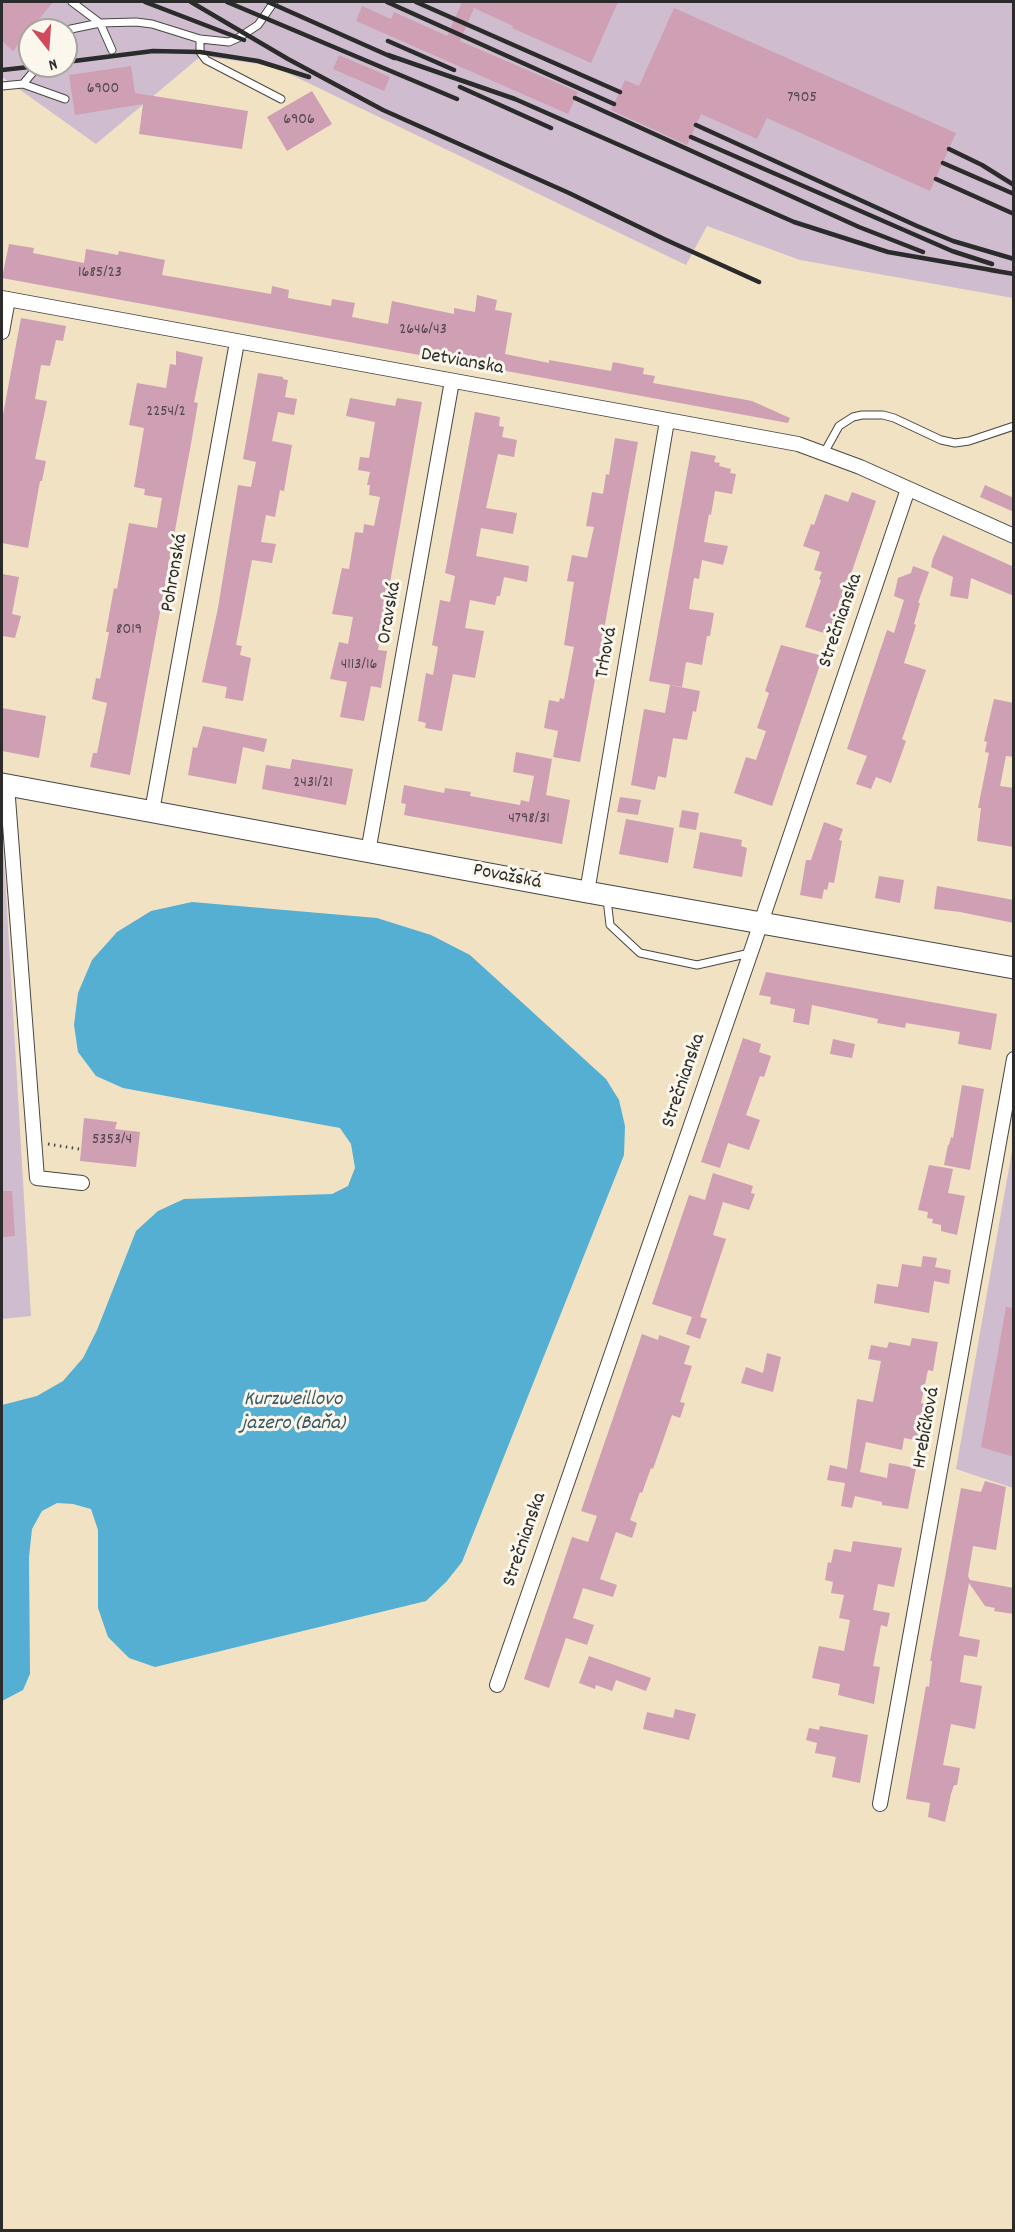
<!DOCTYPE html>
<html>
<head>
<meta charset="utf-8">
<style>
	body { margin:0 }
	#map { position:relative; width:1015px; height:2232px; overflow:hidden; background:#f1e2c4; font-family:Dekko,sans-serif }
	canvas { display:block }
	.frame { position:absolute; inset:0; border:3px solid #2b2b2b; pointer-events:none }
	.north { position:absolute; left:18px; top:18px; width:60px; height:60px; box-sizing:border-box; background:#fbf7ec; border:2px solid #a8a59f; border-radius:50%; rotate:163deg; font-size:16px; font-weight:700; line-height:24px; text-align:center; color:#2b2b2b }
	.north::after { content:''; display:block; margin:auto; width:21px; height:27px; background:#d1495b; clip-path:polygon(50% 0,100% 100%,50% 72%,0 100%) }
</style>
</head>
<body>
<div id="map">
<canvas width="1015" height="2232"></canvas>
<div class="frame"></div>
<div class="north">N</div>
</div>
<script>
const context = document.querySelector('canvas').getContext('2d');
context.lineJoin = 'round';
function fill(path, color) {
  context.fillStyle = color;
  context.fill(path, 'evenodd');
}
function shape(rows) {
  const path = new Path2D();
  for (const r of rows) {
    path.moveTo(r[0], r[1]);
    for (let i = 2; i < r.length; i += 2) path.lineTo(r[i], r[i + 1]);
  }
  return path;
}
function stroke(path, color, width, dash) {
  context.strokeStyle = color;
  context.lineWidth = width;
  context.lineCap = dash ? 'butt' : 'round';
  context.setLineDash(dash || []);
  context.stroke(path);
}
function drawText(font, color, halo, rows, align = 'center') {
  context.font = font + ' Dekko,sans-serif';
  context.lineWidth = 6;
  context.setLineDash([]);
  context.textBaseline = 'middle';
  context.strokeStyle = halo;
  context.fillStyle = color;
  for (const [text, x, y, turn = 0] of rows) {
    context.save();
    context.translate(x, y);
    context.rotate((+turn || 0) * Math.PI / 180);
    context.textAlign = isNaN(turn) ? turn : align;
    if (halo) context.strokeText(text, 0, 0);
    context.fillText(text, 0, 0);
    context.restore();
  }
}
fill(shape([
	[2,2,1013,2,1013,298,800,260,707,226,686,265,273,66,201,56,96,144,2,77],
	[30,30,66,30,66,66,30,66],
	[2,825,31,1316,2,1319],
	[1013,1145,1013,1488,956,1469]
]), '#cfbdcf');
fill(shape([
	[192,902,377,918,431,935,470,955,606,1079,619,1100,625,1126,624,1155,462,1562,446,1582,426,1601,155,1667,129,1658,108,1637,98,1608,98,1530,91,1509,73,1504,57,1503,42,1511,32,1529,29,1557,30,1674,23,1690,2,1701,2,1405,37,1396,63,1381,83,1358,97,1330,136,1231,158,1211,184,1199,332,1194,348,1186,355,1168,351,1144,340,1128,123,1088,96,1076,78,1052,74,1025,78,993,92,960,117,932,151,911]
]), '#54afd2');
fill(shape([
	[2,2,53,2,13,51,2,41],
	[461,2,618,2,591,63,512,28,513,26,474,8,460,41,578,92,568,114,356,21,362,6,391,19,394,12,447,36,462,2],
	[674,8,956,133,930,191,767,118,757,139,701,114,687,145,611,110,625,80,639,86],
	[339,55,390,77,384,91,333,69],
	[131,66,135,93,248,111,242,149,139,134,143,104,75,115,69,75],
	[312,91,332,124,287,151,267,117],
	[9,244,34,248,33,253,84,263,86,249,118,255,119,251,165,260,162,275,271,294,272,286,289,290,288,298,331,306,332,299,355,303,352,317,388,324,392,301,454,314,454,308,475,312,477,295,497,300,495,310,512,313,505,354,549,363,549,360,611,371,613,362,644,368,643,374,655,376,653,383,752,401,790,418,788,423,2,278],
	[21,318,66,326,63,341,56,340,50,366,41,365,35,399,47,401,35,459,46,461,42,481,40,481,28,548,2,543,2,420],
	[176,351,203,357,194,402,198,403,192,438,130,775,90,767,93,753,97,753,107,703,92,699,96,678,100,679,109,632,106,632,114,588,117,589,129,523,157,528,162,498,144,495,145,489,134,487,144,428,129,425,137,383,166,388,170,364,176,365],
	[258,373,283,377,283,379,288,380,285,397,297,399,294,415,278,412,272,441,292,445,284,491,280,490,275,517,266,515,261,542,276,544,272,563,252,560,236,645,242,646,240,655,251,658,243,701,225,698,227,687,202,682,218,608,238,485,251,487,256,462,243,459],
	[350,398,395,406,397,398,422,402,378,650,387,651,381,688,371,686,364,721,340,717,347,682,330,679,339,642,348,644,353,617,332,614,342,568,349,569,355,532,363,533,364,524,374,526,380,497,369,495,370,485,367,485,370,472,358,470,360,457,369,458,375,422,346,416],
	[475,412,500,417,499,426,504,427,502,437,517,440,514,457,498,454,486,508,517,513,513,534,481,528,476,556,529,566,527,582,504,577,500,596,497,596,495,605,470,600,465,628,484,631,475,678,453,674,442,731,425,728,426,723,418,721,426,673,433,675,438,647,432,645,440,600,450,602,455,576,445,573],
	[615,438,638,442,580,762,553,757,558,731,544,728,549,700,559,702,560,698,564,699,574,647,564,645,574,582,567,581,572,555,587,558,594,527,586,526,592,492,603,494,606,474,609,475],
	[691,451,716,456,714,462,720,463,719,466,731,469,730,473,736,474,732,494,715,491,711,515,709,514,704,542,728,546,723,565,702,560,699,579,694,578,689,609,714,613,710,636,707,636,702,665,686,662,682,687,649,681],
	[985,485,1014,498,1014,512,980,497],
	[852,492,876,501,830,635,805,627,821,580,819,579,822,572,814,570,820,552,803,546,811,524,814,525,825,494,848,502],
	[943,535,1014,567,1014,596,971,578,968,599,950,596,953,577,931,567,933,558],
	[913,566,929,572,918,603,920,603,914,624,916,625,904,663,926,670,902,739,906,741,891,783,876,777,871,789,856,784,867,756,847,749,887,630,894,633,904,600,894,596,898,578,911,573],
	[2,574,19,577,12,614,21,616,15,638,2,636],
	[781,645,823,656,772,806,734,793,746,757,756,760,766,731,757,728,769,693,765,691],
	[670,685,700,691,696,712,693,711,687,740,673,738,666,778,658,776,655,790,631,785,644,709,665,713],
	[994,699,1014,703,1014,757,1006,756,1000,786,1014,788,1014,847,977,841,981,808,978,808,989,753,985,752,987,742,984,741],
	[2,708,46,716,39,758,2,751],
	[203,726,267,739,264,752,243,747,236,784,188,775,193,747,197,748],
	[516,752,552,759,546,795,570,800,562,844,404,815,406,804,401,803,404,785,444,793,445,788,471,792,470,796,520,805,521,800,529,802,534,776,513,772],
	[292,759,353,769,346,805,262,789,266,765,290,769],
	[620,797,641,800,638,815,617,812],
	[682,810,699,813,696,830,679,827],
	[626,819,674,828,668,863,619,854],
	[824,822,843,829,839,840,842,841,834,883,829,882,827,890,824,889,822,899,800,895,806,860,811,860],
	[700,832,742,840,741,846,747,848,742,877,693,868],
	[879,876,904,880,900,903,875,898],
	[937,886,1014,900,1014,923,960,912,934,909],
	[766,972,997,1014,991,1050,958,1044,960,1032,906,1023,905,1028,877,1023,878,1019,812,1005,809,1025,793,1022,795,1009,770,1004,771,997,759,995],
	[743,1038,761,1044,759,1052,771,1056,764,1077,760,1076,746,1115,760,1120,749,1150,728,1143,720,1168,701,1162],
	[833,1039,855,1044,852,1058,830,1054],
	[962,1085,984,1089,970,1170,944,1165,948,1145,949,1145,951,1137,953,1138],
	[84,1118,117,1122,115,1129,140,1132,136,1167,80,1161],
	[929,1165,953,1169,948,1193,965,1196,957,1235,941,1231,941,1225,932,1223,933,1219,927,1218,928,1212,918,1210],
	[713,1173,753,1186,751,1193,755,1194,749,1210,723,1202,713,1235,726,1239,700,1317,707,1319,700,1339,686,1334,692,1317,652,1304,689,1195,705,1200],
	[2,1191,12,1191,15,1236,2,1237],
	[923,1256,937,1258,935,1267,951,1270,949,1284,934,1281,929,1313,874,1303,877,1284,898,1287,902,1264,921,1267],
	[1006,1307,1014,1308,1014,1457,981,1447],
	[642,1334,658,1340,659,1335,690,1346,684,1364,692,1366,680,1402,685,1403,680,1418,672,1415,653,1469,651,1468,642,1493,640,1492,630,1520,637,1523,632,1538,616,1532,600,1579,617,1585,613,1597,583,1588,573,1618,594,1625,587,1645,566,1638,549,1688,524,1679,572,1537,588,1542,597,1516,581,1511],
	[912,1338,938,1342,933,1371,928,1370,921,1403,927,1404,920,1441,904,1438,902,1450,866,1442,860,1472,887,1478,889,1463,916,1468,908,1509,882,1505,882,1502,855,1496,852,1508,841,1506,845,1483,827,1480,830,1465,847,1469,857,1399,873,1402,881,1361,868,1359,871,1345,887,1348,889,1342,910,1346],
	[767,1353,781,1357,773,1392,741,1383,746,1367,763,1373],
	[985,1481,1006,1487,996,1550,973,1546,968,1576,970,1580,1014,1588,1014,1614,994,1611,995,1608,985,1606,969,1583,959,1636,980,1640,977,1657,964,1655,960,1682,982,1686,975,1729,951,1724,943,1765,960,1768,957,1785,954,1785,951,1794,945,1822,928,1817,930,1803,906,1799,926,1686,929,1687,932,1661,930,1661,961,1488,981,1492],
	[853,1541,902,1548,894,1587,878,1584,873,1610,890,1613,887,1627,881,1625,873,1666,880,1667,874,1704,838,1695,840,1684,812,1678,819,1646,844,1651,850,1620,839,1618,844,1595,831,1593,833,1582,825,1580,828,1562,831,1563,834,1549,851,1552],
	[589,1656,651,1678,646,1691,616,1680,612,1691,596,1685,595,1689,579,1683],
	[675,1709,696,1714,689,1740,643,1729,647,1712,673,1718],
	[820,1726,868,1735,860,1783,832,1777,836,1757,815,1753,817,1743,806,1740,809,1728,819,1730]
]), '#cf9fb4');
const lane = shape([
	[72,2,100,23,112,50],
	[66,34,71,29,100,23,136,22,152,24,200,39,229,42,238,38,258,25,274,2],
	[200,39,200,52,206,60,281,99],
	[23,84,65,99],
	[2,86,23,84,38,66],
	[824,453,839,426,853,417,862,415,883,415,894,418,941,440,955,443,969,441,1014,426],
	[607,899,610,925,640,953,697,965,750,953]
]);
const street = shape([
	[2,298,798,444,860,467,1014,536],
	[2,332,8,299],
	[7,785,37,1178,82,1183],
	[152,811,237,342],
	[368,852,452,381],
	[587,892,667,421],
	[497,1685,753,946,908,489],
	[880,1804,1014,1059]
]);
const primary = shape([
	[2,784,587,892,1014,968]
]);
stroke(lane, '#494642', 9);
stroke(street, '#494642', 16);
stroke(primary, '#494642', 23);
stroke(shape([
	[48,1144,79,1149]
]), '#494642', 3, [1.5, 4.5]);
stroke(lane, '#fff', 7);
stroke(street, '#fff', 14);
stroke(primary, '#fff', 21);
stroke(shape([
	[145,2,244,40],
	[191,2,288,59,383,110,569,193,664,239,759,282],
	[227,2,457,99],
	[268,2,394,58],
	[387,2,614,104],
	[416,2,620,92],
	[388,41,454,70],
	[388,55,515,99,794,222,888,252,997,271],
	[66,62,153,51,200,52,258,61,309,77],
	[2,70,38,66],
	[460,87,551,128],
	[575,98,859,227,923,252],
	[696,125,917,226,953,241,1014,259],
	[691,137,952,251,992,264],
	[949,149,982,165,1014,185],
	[943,163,1014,194],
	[936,179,1014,214],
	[990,270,1014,274]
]), '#2b2b2b', 4.5);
drawText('16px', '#54484d', null, [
	["6900",103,90],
	["7905",802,99],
	["6906",299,121],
	["1685/23",100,274],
	["2646/43",423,331],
	["2254/2",166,413],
	["8019",129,631],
	["4113/16",359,666],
	["2431/21",313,784],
	["4798/31",529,820],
	["5353/4",112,1141]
]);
drawText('20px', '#2b2b2b', '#fbf7ec', [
	["Detvianska",462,363,10],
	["Pohronská",176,573,-80],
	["Oravská",391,613,-80],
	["Strečnianska",842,621,-71],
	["Trhová",608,653,-80],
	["Považská",507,878,11],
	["Strečnianska",685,1081,-71],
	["Hrebíčková",928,1428,-80],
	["Strečnianska",526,1540,-71]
]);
drawText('italic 21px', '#395965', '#fbf7ec', [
	["Kurzweillovo",293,1401],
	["jazero (Baňa)",293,1425]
]);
</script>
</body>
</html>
